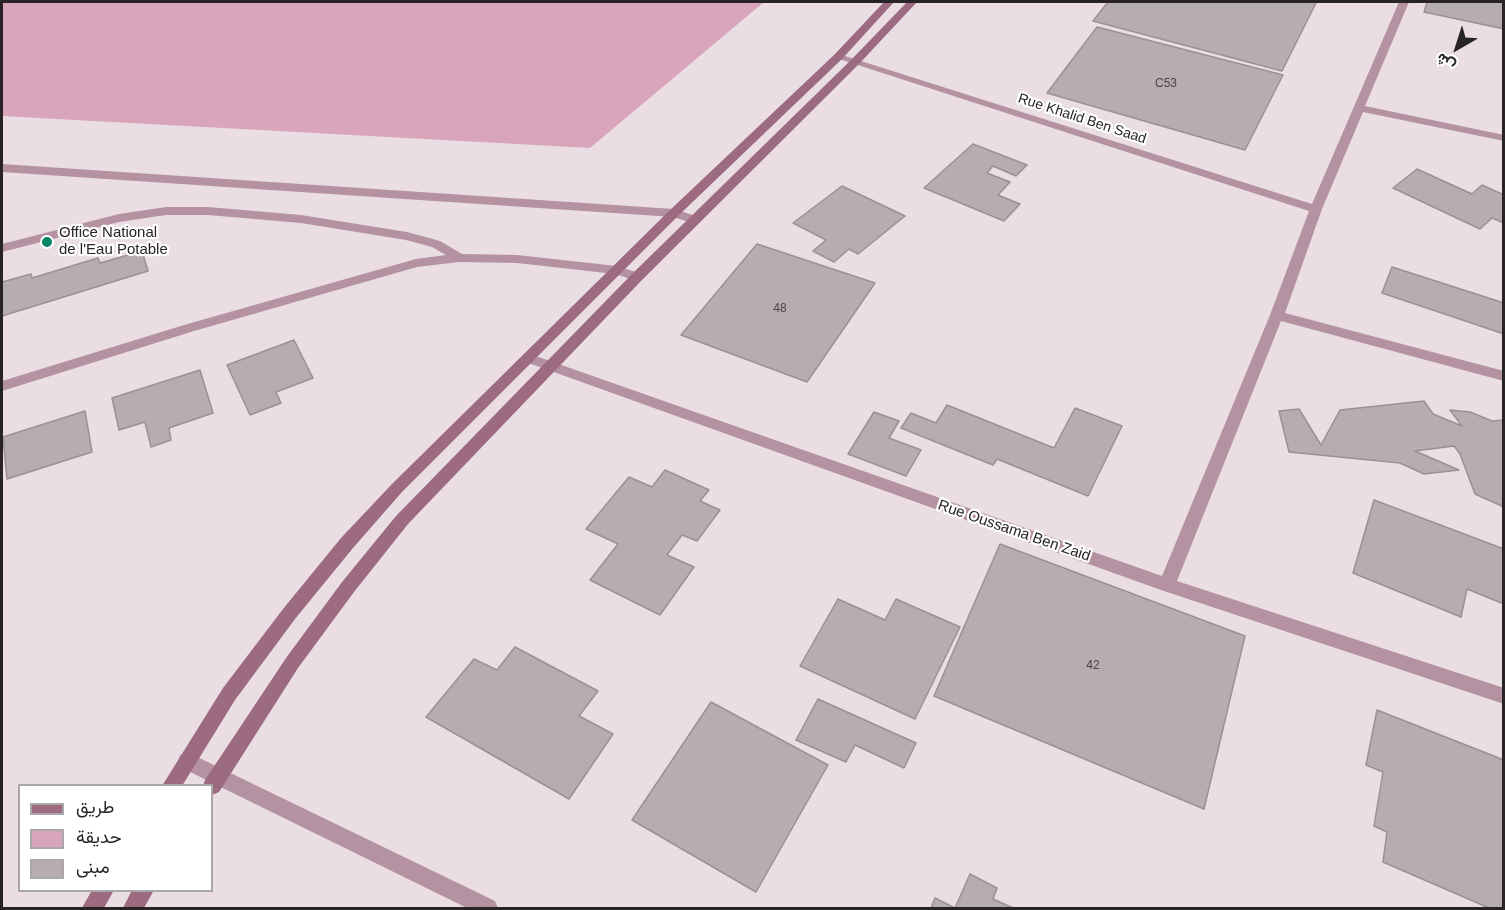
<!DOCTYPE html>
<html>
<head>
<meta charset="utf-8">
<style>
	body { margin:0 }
	#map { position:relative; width:1505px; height:910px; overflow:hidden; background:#eadee3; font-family:Arial,Vazirmatn,sans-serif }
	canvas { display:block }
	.frame { position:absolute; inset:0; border:3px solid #282426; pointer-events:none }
	.legend { position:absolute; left:18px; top:784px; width:195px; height:108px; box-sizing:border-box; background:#fff; border:2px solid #a9a7a8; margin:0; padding:8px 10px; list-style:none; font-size:18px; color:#282426 }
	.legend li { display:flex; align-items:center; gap:12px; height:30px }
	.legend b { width:30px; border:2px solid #a9a7a8 }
	.north { position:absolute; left:1427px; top:18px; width:60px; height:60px; -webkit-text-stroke:4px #fff; paint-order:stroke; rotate:219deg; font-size:16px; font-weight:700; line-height:24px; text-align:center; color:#282426 }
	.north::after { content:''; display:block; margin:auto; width:21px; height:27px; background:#282426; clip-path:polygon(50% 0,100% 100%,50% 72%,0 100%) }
</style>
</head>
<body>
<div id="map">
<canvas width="1505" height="910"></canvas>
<div class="frame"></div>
<ul class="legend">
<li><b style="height:8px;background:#9c6b82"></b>طريق</li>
<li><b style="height:16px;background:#d9a5bd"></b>حديقة</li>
<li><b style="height:16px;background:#b7acb1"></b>مبنى</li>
</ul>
<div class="north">ش</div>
</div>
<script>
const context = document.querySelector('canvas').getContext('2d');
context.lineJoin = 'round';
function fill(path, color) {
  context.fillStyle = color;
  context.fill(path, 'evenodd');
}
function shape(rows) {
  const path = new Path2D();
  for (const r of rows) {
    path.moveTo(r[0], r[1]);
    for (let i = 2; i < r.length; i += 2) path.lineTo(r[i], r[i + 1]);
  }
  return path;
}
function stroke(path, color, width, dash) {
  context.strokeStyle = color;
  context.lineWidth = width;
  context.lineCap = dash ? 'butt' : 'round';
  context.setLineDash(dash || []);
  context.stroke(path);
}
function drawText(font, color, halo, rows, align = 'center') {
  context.font = font + ' Arial,sans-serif';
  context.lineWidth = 4.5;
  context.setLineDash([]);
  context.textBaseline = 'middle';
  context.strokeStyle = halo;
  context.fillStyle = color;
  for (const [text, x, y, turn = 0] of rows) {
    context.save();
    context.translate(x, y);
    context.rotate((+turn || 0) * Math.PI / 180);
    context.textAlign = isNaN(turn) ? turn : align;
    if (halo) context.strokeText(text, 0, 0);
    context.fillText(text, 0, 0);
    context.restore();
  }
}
fill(shape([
	[2,2,764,2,590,148,2,116]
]), '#d9a5bd');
const building = shape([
	[1108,2,1311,2,1316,3,1282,71,1093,21,1108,2],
	[1427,2,1504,2,1504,29,1424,12,1427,2],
	[1097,27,1283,75,1245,150,1047,93,1097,27],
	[973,144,1027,165,1016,176,993,166,987,173,1010,182,998,195,1020,204,1004,221,924,188,973,144],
	[1417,169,1472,194,1482,185,1504,195,1504,223,1492,218,1480,229,1393,188,1417,169],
	[842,186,905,216,858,254,849,249,834,262,813,251,826,240,793,223,842,186],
	[757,244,875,283,807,382,681,335,757,244],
	[142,251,148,271,2,316,2,282,31,274,32,278,98,258,100,263,142,251],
	[1392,267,1504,303,1504,334,1382,293,1392,267],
	[294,340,313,378,276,392,281,403,250,415,227,365,294,340],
	[200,370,213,413,169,428,171,440,151,447,145,422,119,430,112,398,200,370],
	[1424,401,1433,414,1462,426,1450,410,1470,412,1492,421,1504,420,1504,507,1475,494,1460,454,1454,446,1415,451,1459,470,1424,474,1400,463,1289,452,1279,411,1299,409,1321,445,1340,410,1424,401],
	[947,405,1054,448,1075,408,1122,426,1088,496,997,459,993,465,901,428,911,413,936,423,947,405],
	[85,411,92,452,7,479,3,437,85,411],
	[874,412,899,421,889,438,921,450,906,476,848,454,874,412],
	[665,470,709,490,700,501,720,510,697,541,682,535,667,555,694,567,660,615,590,580,618,544,586,529,629,477,652,487,665,470],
	[1374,500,1504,549,1504,604,1467,589,1461,617,1353,573,1374,500],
	[1000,544,1245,636,1204,809,934,696,1000,544],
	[838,599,885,620,896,599,960,627,915,719,800,666,838,599],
	[515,647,598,691,579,716,613,734,569,799,426,717,474,659,497,670,515,647],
	[818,699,916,743,904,768,855,745,846,762,796,740,818,699],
	[711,702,828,765,756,892,632,820,711,702],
	[1377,710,1504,760,1504,908,1489,908,1383,862,1387,832,1374,826,1383,772,1366,765,1377,710],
	[970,874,997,888,993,899,1013,908,931,908,935,898,955,908,970,874]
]);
fill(building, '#b7acb1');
stroke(building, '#9b9095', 1.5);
fill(shape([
	[1399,2,1409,2,1365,106,1504,135,1504,141,1363,112,1322,209,1285,313,1504,371,1504,381,1281,321,1177,581,1504,688,1504,704,1161,590,523,361,521,358,528,353,533,355,1162,576,1270,315,1309,211,833,57,842,55,1312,204,1399,2],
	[2,164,674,209,699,217,701,220,695,224,673,217,2,172,2,164],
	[166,207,208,207,301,215,407,232,440,241,462,254,517,255,617,266,642,274,643,277,637,281,615,274,517,263,459,262,417,267,194,331,2,391,2,381,184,325,416,259,446,255,432,247,406,240,301,223,208,215,166,215,119,222,2,252,2,244,119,214,166,207],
	[187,752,495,901,498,908,467,908,180,767,178,761,180,755,187,752]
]), '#b492a1');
fill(shape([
	[884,2,894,2,842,59,678,216,402,492,353,548,295,619,235,700,182,786,162,786,223,688,283,609,341,538,392,484,670,210,834,55,884,2],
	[907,2,917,2,859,64,642,280,408,524,354,592,298,668,219,792,212,795,212,786,203,786,205,780,286,658,342,582,396,516,632,274,851,60,907,2],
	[92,890,114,890,104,908,82,908,92,890],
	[132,890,154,890,144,908,123,908,132,890]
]), '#9c6b82');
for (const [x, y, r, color] of [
	[47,242,6,"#058466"]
]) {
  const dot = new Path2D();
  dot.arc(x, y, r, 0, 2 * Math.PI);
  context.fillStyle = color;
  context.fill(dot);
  stroke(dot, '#fff', 2);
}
drawText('12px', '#4c4649', null, [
	["C53",1166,84],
	["48",780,309],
	["42",1093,666]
]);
drawText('14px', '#282426', '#fff', [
	["Rue Khalid Ben Saad",1082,119,18]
]);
drawText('15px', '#282426', '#fff', [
	["Office National",59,233],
	["de l'Eau Potable",59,250]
], 'left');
drawText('15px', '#282426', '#fff', [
	["Rue Oussama Ben Zaid",1014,531,19]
]);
</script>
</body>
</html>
